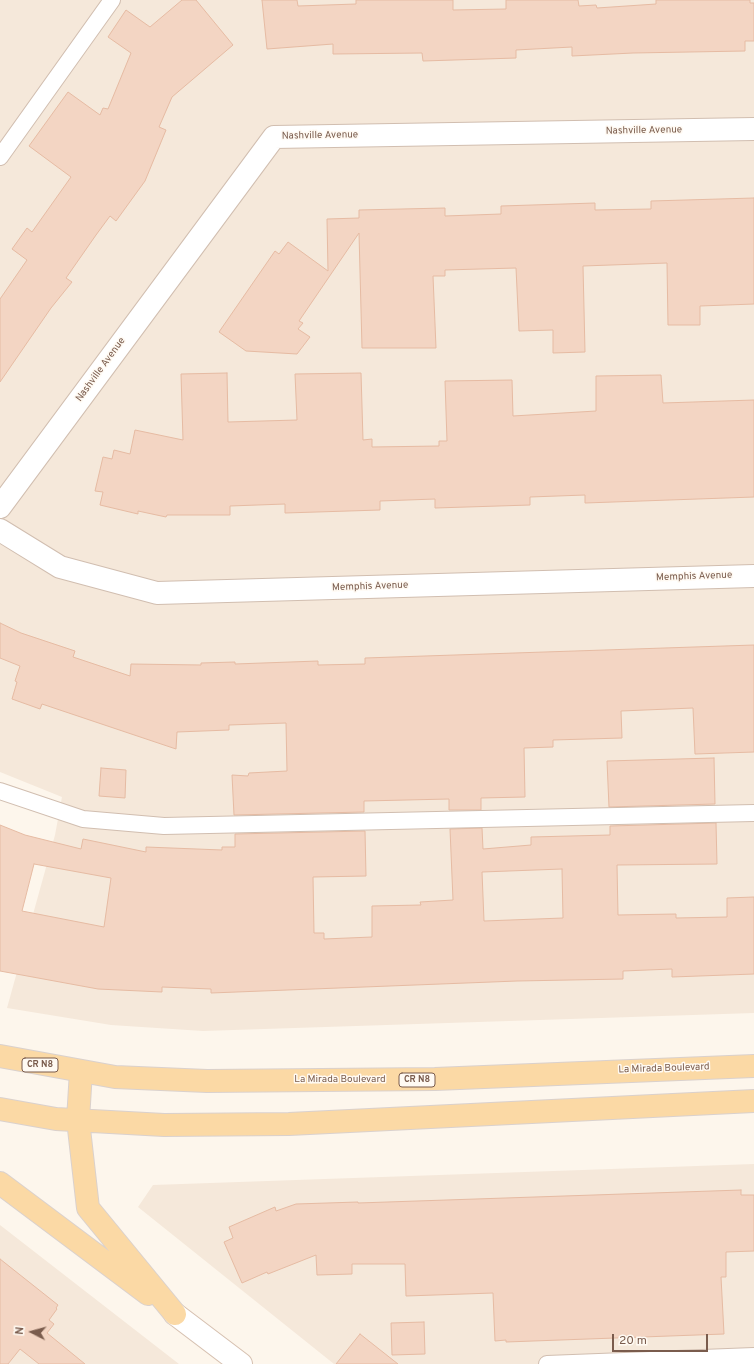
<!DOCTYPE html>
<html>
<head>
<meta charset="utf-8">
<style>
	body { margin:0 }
	#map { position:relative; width:754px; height:1364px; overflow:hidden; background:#fdf6ec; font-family:Overpass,sans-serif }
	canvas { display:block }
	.north { position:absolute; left:12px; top:1312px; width:40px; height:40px; -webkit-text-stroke:3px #fffaf3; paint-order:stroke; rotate:276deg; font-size:11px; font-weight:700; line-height:16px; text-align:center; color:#7a5c4d }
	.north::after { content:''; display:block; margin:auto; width:14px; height:18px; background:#7a5c4d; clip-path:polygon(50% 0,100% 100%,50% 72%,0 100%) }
	.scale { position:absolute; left:612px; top:1334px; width:96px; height:18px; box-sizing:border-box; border:2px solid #7a5c4d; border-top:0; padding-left:5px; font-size:12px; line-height:14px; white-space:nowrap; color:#7a5c4d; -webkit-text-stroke:3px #fffaf3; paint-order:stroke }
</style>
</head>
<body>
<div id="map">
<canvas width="754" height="1364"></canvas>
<div class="north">N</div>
<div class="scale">20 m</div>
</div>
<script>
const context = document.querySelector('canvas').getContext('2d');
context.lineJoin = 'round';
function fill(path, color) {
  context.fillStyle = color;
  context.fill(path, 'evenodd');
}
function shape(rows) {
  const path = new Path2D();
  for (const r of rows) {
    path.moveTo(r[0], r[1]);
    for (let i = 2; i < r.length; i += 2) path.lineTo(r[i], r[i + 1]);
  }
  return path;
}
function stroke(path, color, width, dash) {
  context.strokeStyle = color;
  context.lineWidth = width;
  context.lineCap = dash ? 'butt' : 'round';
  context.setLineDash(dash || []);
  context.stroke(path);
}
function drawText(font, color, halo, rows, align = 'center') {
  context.font = font + ' Overpass,sans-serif';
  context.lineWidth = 3;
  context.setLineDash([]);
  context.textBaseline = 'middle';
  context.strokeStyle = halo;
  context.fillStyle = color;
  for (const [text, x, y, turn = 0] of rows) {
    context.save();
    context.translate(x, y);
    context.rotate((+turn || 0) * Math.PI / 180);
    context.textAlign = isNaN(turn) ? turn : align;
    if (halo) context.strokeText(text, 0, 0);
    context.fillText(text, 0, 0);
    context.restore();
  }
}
fill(shape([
	[0,0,754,0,754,1013,203,1031,111,1025,7,1008,55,835,62,797,0,772],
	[754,1164,754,1364,334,1364,138,1207,153,1185],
	[0,1225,179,1364,0,1364]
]), '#f5e8da');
const building = shape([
	[182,0,196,0,233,45,172,97,159,127,166,130,145,181,116,221,110,216,96,235,66,278,72,282,51,308,0,382,0,299,27,260,12,249,27,228,32,232,71,177,29,146,68,92,100,115,103,108,108,109,131,53,108,37,126,10,150,27,182,0],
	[262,0,297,0,298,6,356,4,356,0,453,0,453,10,506,9,506,0,578,0,579,6,596,5,597,8,656,4,656,0,750,0,750,3,754,3,754,41,745,41,745,51,633,53,572,56,572,47,516,50,516,58,423,61,422,53,333,54,333,44,267,49,262,0],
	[754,198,754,304,700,306,700,325,668,325,667,263,583,266,585,352,553,353,553,330,519,331,516,268,445,270,445,276,433,276,436,348,362,348,359,233,299,321,303,323,298,329,310,337,297,354,246,351,219,332,275,251,279,254,288,242,328,271,327,219,359,218,359,210,445,208,445,216,501,214,501,206,595,203,595,210,651,209,651,201,754,198],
	[227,373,228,422,297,420,295,374,361,373,363,440,372,439,372,447,439,446,439,441,447,441,445,381,512,380,513,416,596,411,596,376,661,375,663,403,754,400,754,497,585,503,585,495,530,497,530,505,435,508,435,499,380,501,380,510,285,513,285,504,230,506,230,515,167,515,166,517,138,511,138,514,100,505,103,492,95,491,103,457,112,459,114,450,130,454,135,430,183,440,181,374,227,373],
	[0,623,21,633,75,651,73,657,130,676,131,664,201,665,201,663,235,662,235,664,318,661,318,665,365,664,365,658,754,645,754,752,695,754,693,708,621,711,622,738,553,740,553,747,524,748,525,797,481,798,481,810,449,810,449,799,364,801,364,812,234,815,232,775,248,776,249,773,287,771,286,723,229,725,229,730,177,732,176,749,42,704,40,709,12,699,17,682,15,681,20,666,0,658,0,623],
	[714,758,715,804,609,807,607,761,714,758],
	[101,768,126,770,125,798,99,796,101,768],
	[716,823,717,864,617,865,618,915,676,914,676,918,727,917,727,898,754,897,754,974,672,977,672,969,623,971,623,979,517,981,211,993,211,989,162,987,162,992,98,989,0,971,0,825,25,835,81,849,83,839,146,852,146,847,222,850,222,847,235,847,235,834,365,831,366,876,313,877,314,933,324,933,324,939,372,937,372,906,421,905,420,902,453,900,450,829,482,828,483,849,531,845,531,837,610,835,610,826,716,823],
	[34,864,111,878,104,927,22,911,34,864],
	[562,869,563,918,484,921,482,872,562,869],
	[741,1190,741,1195,754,1195,754,1251,726,1252,726,1277,721,1277,724,1334,506,1342,506,1340,495,1341,493,1293,406,1296,405,1264,352,1264,352,1274,317,1275,316,1255,268,1274,267,1272,242,1283,224,1242,233,1238,229,1227,275,1207,276,1211,296,1204,358,1202,358,1203,741,1190],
	[0,1259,58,1305,56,1308,57,1309,49,1320,54,1324,47,1333,85,1364,39,1364,20,1349,8,1364,0,1364,0,1259],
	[424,1322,425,1354,392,1355,391,1323,424,1322],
	[360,1334,398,1364,336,1364,360,1334]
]);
fill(building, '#f3d5c3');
stroke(building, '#e6bba3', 1);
const lane = shape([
	[0,157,112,0],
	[0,791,83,819,164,826,754,813],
	[547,1364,754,1356]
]);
const street = shape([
	[0,507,274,137,754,129],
	[0,530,60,567,157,593,754,576]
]);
const secondary = shape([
	[175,1314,241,1364]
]);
const primary = shape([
	[0,1056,115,1077,207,1081,435,1079,754,1066],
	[81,1071,78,1120,88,1208,175,1314],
	[0,1109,56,1119,164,1125,289,1124,754,1101],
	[0,1183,148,1294]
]);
stroke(lane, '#d1beb0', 18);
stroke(street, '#d1beb0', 24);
stroke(secondary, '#d6c0b0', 24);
stroke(primary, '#dad1cd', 24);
stroke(lane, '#fff', 16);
stroke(street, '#fff', 22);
stroke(secondary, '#fff', 22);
stroke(primary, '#fbd9a5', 22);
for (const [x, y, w] of [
	[40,1065,36],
	[417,1080,36]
]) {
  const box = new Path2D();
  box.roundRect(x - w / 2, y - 7, w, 14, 3);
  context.fillStyle = '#fffaf3';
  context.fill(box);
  stroke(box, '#7a5c4d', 1);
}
drawText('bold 9px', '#7a5c4d', null, [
	["CR N8",40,1065],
	["CR N8",417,1080]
]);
drawText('10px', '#7a5c4d', '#fffaf3', [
	["Nashville Avenue",644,131,-1],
	["Nashville Avenue",320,136,-1],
	["Nashville Avenue",101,370,-54],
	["Memphis Avenue",694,577,-2],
	["Memphis Avenue",370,587,-2],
	["La Mirada Boulevard",664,1069,-2],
	["La Mirada Boulevard",340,1080]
]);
</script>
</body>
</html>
